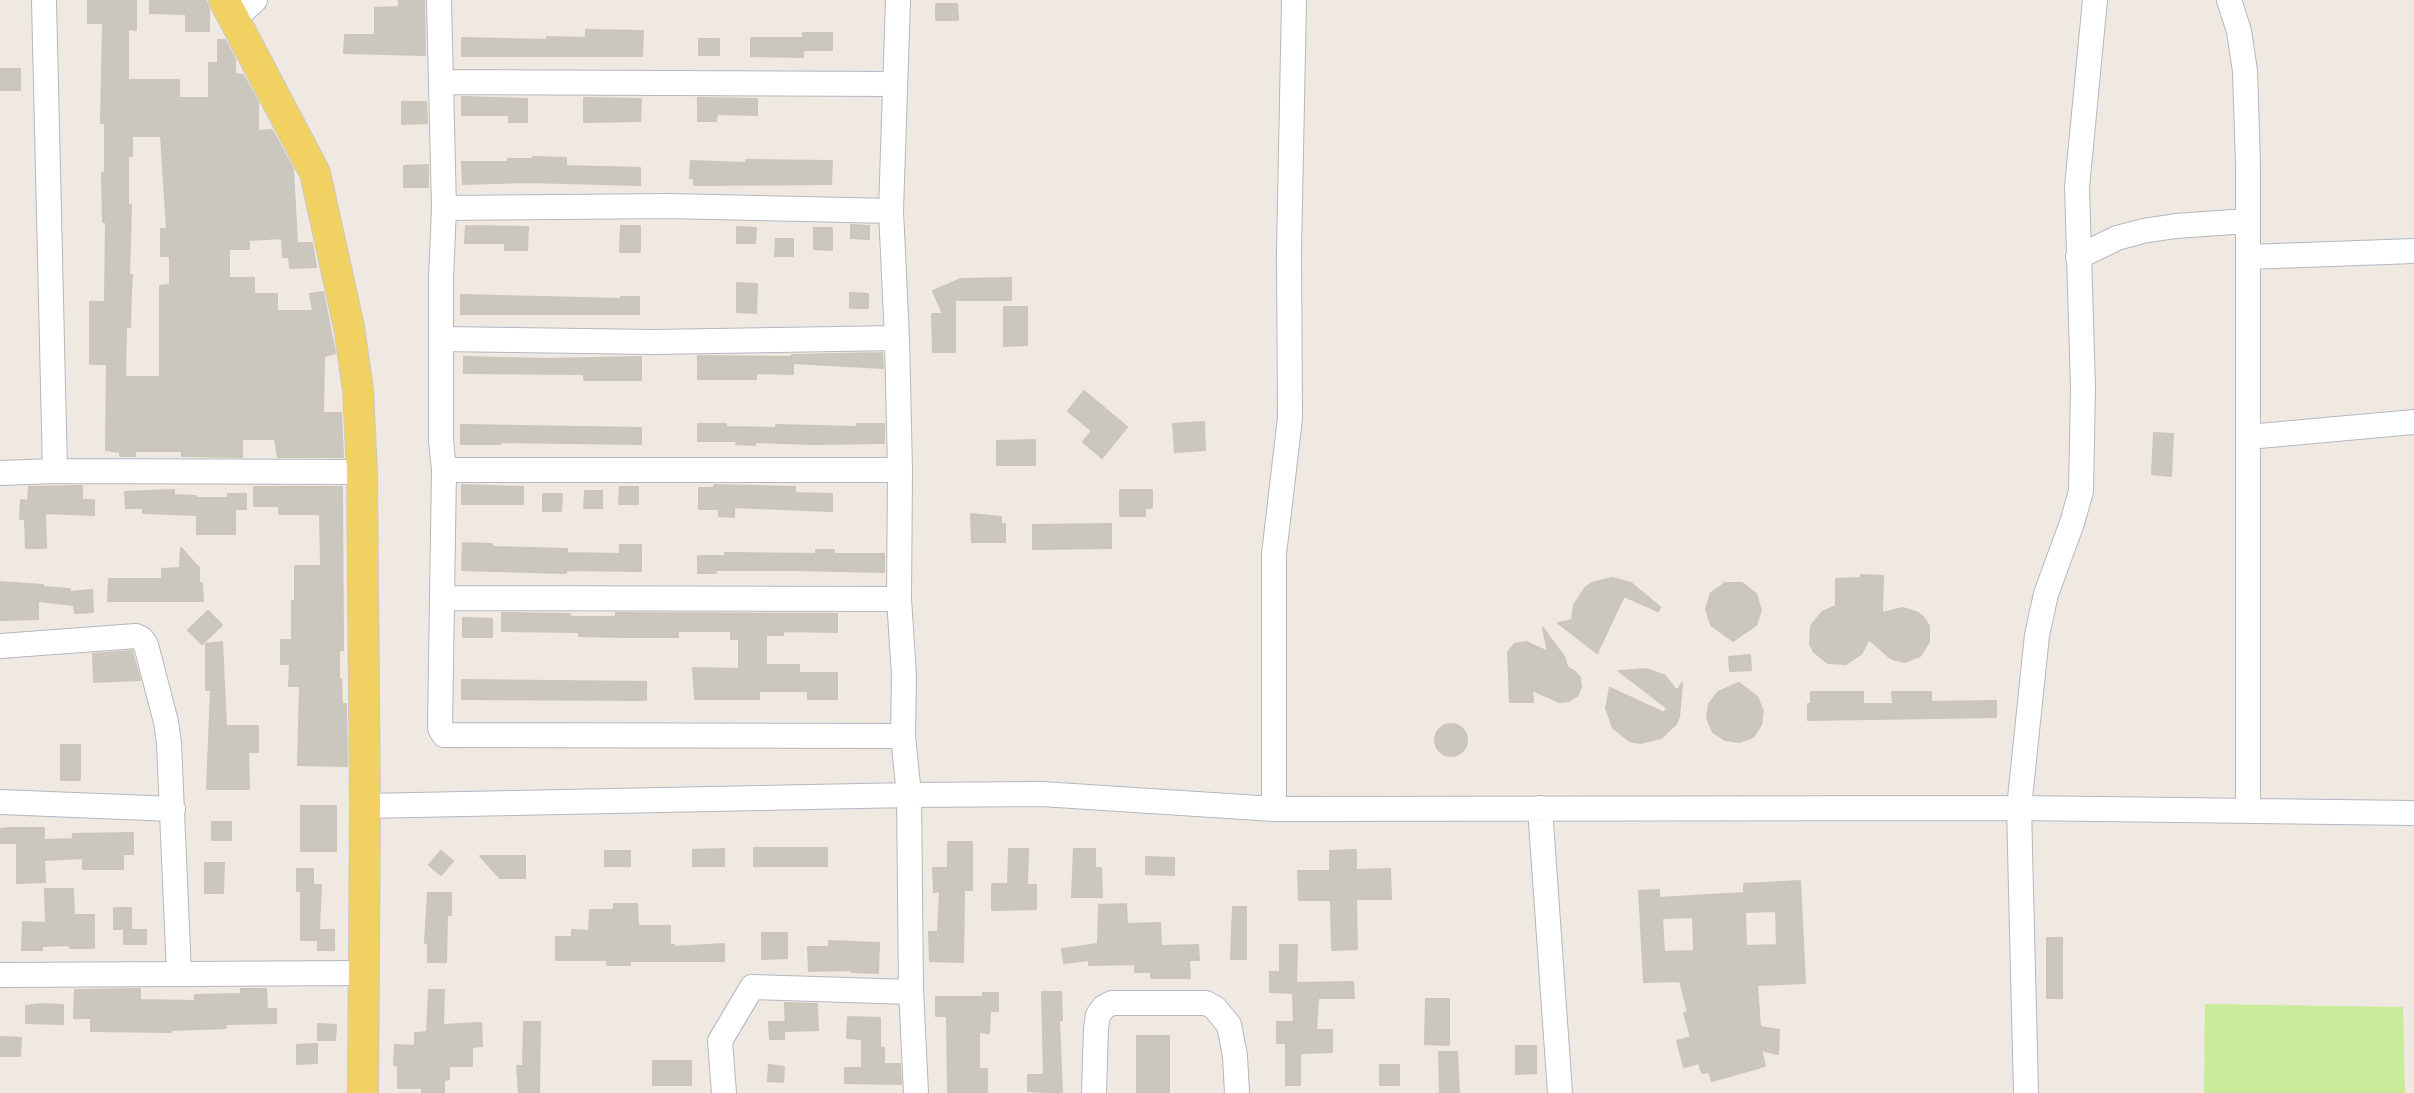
<!DOCTYPE html>
<html>
<head>
<meta charset="utf-8">
<style>
	body { margin:0 }
	canvas { display:block; background:#efe9e1 }
</style>
</head>
<body>
<canvas width="2414" height="1093"></canvas>
<script>
const context = document.querySelector('canvas').getContext('2d');
context.lineJoin = 'round';
function fill(path, color) {
  context.fillStyle = color;
  context.fill(path, 'evenodd');
}
function shape(rows) {
  const path = new Path2D();
  for (const r of rows) {
    if (r.length === 3) {
      path.moveTo(r[0] + r[2], r[1]);
      path.arc(r[0], r[1], r[2], 0, 2 * Math.PI);
      continue;
    }
    path.moveTo(r[0], r[1]);
    for (let i = 2; i < r.length; i += 2) path.lineTo(r[i], r[i + 1]);
  }
  return path;
}
function stroke(path, color, width, dash) {
  context.strokeStyle = color;
  context.lineWidth = width;
  context.lineCap = dash ? 'butt' : 'round';
  context.setLineDash(dash || []);
  context.stroke(path);
}
fill(shape([
	[2205,1004,2403,1007,2405,1093,2204,1093]
]), '#c9ec9a');
const building = shape([
	[88,0,136,0,136,30,128,29,128,80,179,80,179,98,209,98,209,63,218,63,218,40,225,40,235,59,235,74,243,75,258,102,258,131,272,130,293,169,297,243,312,243,316,267,290,268,289,257,283,257,282,238,249,240,249,249,229,249,229,278,254,278,254,294,277,294,277,311,313,311,310,294,323,292,335,353,324,356,323,413,341,413,343,457,278,457,275,439,242,439,242,457,182,456,182,451,135,451,135,456,120,456,120,452,106,450,107,364,90,364,90,302,105,302,106,222,103,222,102,173,105,173,105,123,101,123,103,23,88,23,88,0],
	[132,136,161,136,167,229,161,229,161,256,170,256,170,285,160,286,160,377,125,377,126,326,130,327,131,291,132,275,129,275,131,205,128,205,128,156,132,156,132,136],
	[150,0,206,0,209,10,209,31,186,31,186,14,150,13,150,0],
	[399,0,424,0,425,55,344,53,345,35,375,35,375,8,399,7,399,0],
	[936,4,957,4,958,20,936,20,936,4],
	[586,30,643,31,642,56,462,56,462,38,547,40,547,37,586,38,586,30],
	[803,33,832,33,832,50,803,50,803,33],
	[751,38,802,38,803,57,751,56,751,38],
	[699,39,719,39,719,55,699,55,699,39],
	[0,69,20,69,20,90,0,90,0,69],
	[462,97,527,99,527,122,509,122,509,115,462,115,462,97],
	[584,98,641,99,640,121,584,122,584,98],
	[698,98,757,99,757,115,717,114,716,121,698,121,698,98],
	[402,102,426,102,427,123,402,124,402,102],
	[533,157,566,158,566,166,640,168,640,185,527,182,463,184,462,162,508,162,508,159,533,159,533,157],
	[746,160,832,161,831,184,694,185,694,178,690,178,691,161,746,163,746,160],
	[428,165,428,187,404,187,404,166,428,165],
	[851,225,869,226,869,239,851,238,851,225],
	[466,226,528,227,527,250,505,250,505,243,465,243,466,226],
	[621,226,640,226,640,252,620,252,621,226],
	[737,227,756,228,755,243,737,243,737,227],
	[814,228,832,228,832,250,814,249,814,228],
	[776,239,793,239,793,256,775,256,776,239],
	[1011,278,1011,300,955,300,955,352,933,352,932,314,943,314,933,291,961,279,1011,278],
	[737,283,757,284,756,313,737,312,737,283],
	[850,293,868,294,868,308,850,308,850,293],
	[461,295,621,299,621,297,639,297,639,314,461,314,461,295],
	[1004,307,1027,307,1027,345,1004,346,1004,307],
	[882,353,883,368,793,363,793,374,756,373,756,379,698,379,698,356,792,357,792,355,882,353],
	[464,357,546,359,641,357,641,380,584,380,584,374,464,373,464,357],
	[1084,391,1127,427,1102,458,1083,442,1092,431,1068,411,1084,391],
	[1204,422,1205,450,1175,452,1173,424,1204,422],
	[698,424,726,424,726,427,776,428,776,425,857,427,857,424,884,424,884,443,813,444,755,442,755,445,736,444,737,441,698,441,698,424],
	[461,425,641,428,641,444,500,442,500,444,461,444,461,425],
	[2154,433,2173,434,2171,476,2152,474,2154,433],
	[1035,440,1035,465,997,465,997,441,1035,440],
	[462,485,523,487,523,504,462,504,462,485],
	[714,485,795,487,795,493,832,494,832,511,734,507,734,517,719,516,719,509,699,509,699,488,714,488,714,485],
	[82,486,82,500,94,500,94,515,45,513,46,548,26,548,25,519,20,519,21,500,28,501,29,487,82,486],
	[254,487,342,487,343,650,339,650,339,679,341,679,342,704,346,704,347,766,298,765,300,686,289,686,290,664,281,664,281,640,292,640,292,601,295,601,295,566,321,566,320,514,279,514,279,506,254,506,254,487],
	[620,487,638,487,638,504,619,504,620,487],
	[174,490,174,495,196,496,196,498,228,498,228,494,246,494,246,509,235,509,235,534,197,534,197,515,143,513,143,508,126,508,125,492,174,490],
	[1120,490,1152,490,1152,508,1145,508,1145,516,1120,516,1120,490],
	[585,491,602,491,602,508,584,508,585,491],
	[543,494,562,494,561,511,543,511,543,494],
	[971,514,1001,517,1001,525,1005,524,1005,542,972,542,971,514],
	[1111,524,1111,548,1033,549,1033,525,1111,524],
	[463,543,492,544,492,547,567,549,567,553,620,554,620,545,641,545,641,571,566,570,566,573,462,570,463,543],
	[181,548,199,568,199,583,202,583,203,601,108,601,109,579,162,579,162,569,180,568,181,548],
	[816,550,834,550,834,554,884,554,884,572,794,570,716,570,716,573,698,573,698,556,725,556,725,553,816,554,816,550],
	[1861,575,1883,576,1882,613,1903,608,1918,613,1924,618,1929,626,1929,642,1920,656,1904,662,1896,660,1889,657,1869,639,1861,654,1846,664,1828,663,1814,652,1810,644,1811,626,1822,612,1836,606,1836,579,1861,578,1861,575],
	[1612,578,1631,583,1660,607,1658,611,1624,596,1597,653,1558,623,1572,620,1574,605,1585,588,1592,583,1612,578],
	[0,582,43,585,43,587,70,589,70,592,92,590,93,612,75,613,74,605,38,601,38,619,0,620,0,582],
	[1725,583,1742,583,1756,594,1761,610,1756,625,1733,641,1711,625,1706,609,1711,593,1725,583],
	[208,611,222,625,202,644,188,630,208,611],
	[502,613,570,614,570,617,616,617,616,613,837,614,837,632,783,631,783,635,766,635,766,665,799,665,799,673,837,673,837,699,808,699,808,691,759,691,759,699,695,699,693,668,739,669,739,639,731,639,731,631,678,631,678,637,626,637,579,636,579,632,502,631,502,613],
	[463,618,492,619,492,637,463,637,463,618],
	[1543,628,1565,658,1567,667,1574,671,1580,678,1581,687,1577,696,1569,701,1560,702,1532,690,1533,702,1510,702,1508,652,1515,644,1526,642,1548,652,1543,628],
	[222,642,226,726,258,726,258,752,248,752,249,789,207,789,211,690,206,690,206,644,222,642],
	[132,651,140,680,94,682,93,654,132,651],
	[1750,655,1751,670,1730,671,1729,657,1750,655],
	[1646,669,1665,676,1677,691,1682,683,1679,717,1676,724,1661,738,1640,743,1630,741,1613,728,1606,708,1610,688,1664,713,1667,708,1619,671,1646,669],
	[462,680,646,682,646,700,462,699,462,680],
	[1739,683,1757,697,1763,711,1761,725,1753,737,1739,742,1725,740,1713,732,1707,718,1709,704,1718,692,1739,683],
	[1811,692,1863,692,1863,704,1893,704,1892,692,1931,692,1931,702,1996,701,1996,717,1808,720,1808,704,1811,704,1811,692],
	[1451,740,16],
	[61,745,80,745,80,780,61,780,61,745],
	[301,806,336,806,336,851,301,851,301,806],
	[212,822,231,822,231,840,212,840,212,822],
	[10,828,44,828,44,840,73,839,73,834,133,833,133,854,123,854,123,869,83,869,83,858,44,860,45,882,17,883,17,843,0,843,0,829,10,828],
	[948,842,972,842,972,890,964,890,963,962,930,961,929,932,938,932,940,891,934,892,933,868,948,868,948,842],
	[754,848,827,848,827,866,754,866,754,848],
	[724,849,724,866,693,866,693,850,724,849],
	[1009,849,1028,849,1027,885,1036,885,1036,909,992,910,992,884,1008,884,1009,849],
	[1074,849,1095,849,1095,868,1101,868,1102,897,1072,897,1074,849],
	[1356,850,1356,870,1390,869,1391,899,1356,899,1357,949,1332,950,1331,900,1299,900,1298,871,1330,871,1330,851,1356,850],
	[441,851,453,861,441,875,429,865,441,851],
	[605,851,630,851,630,866,605,866,605,851],
	[480,856,525,856,525,878,500,878,480,856],
	[1146,857,1174,858,1174,875,1146,874,1146,857],
	[205,863,224,863,223,893,205,893,205,863],
	[297,869,313,869,313,885,321,885,319,930,334,930,334,950,318,950,318,940,301,940,301,891,297,891,297,869],
	[1800,881,1805,983,1757,985,1760,1027,1779,1030,1778,1054,1761,1050,1765,1066,1712,1081,1709,1072,1702,1073,1699,1063,1684,1067,1677,1041,1691,1037,1684,1013,1688,1012,1680,981,1644,982,1639,891,1659,890,1659,898,1744,893,1744,884,1800,881],
	[1776,911,1777,945,1746,946,1745,912,1776,911],
	[1693,917,1694,951,1664,952,1662,918,1693,917],
	[45,889,73,889,74,915,94,915,94,948,70,948,70,945,42,946,42,950,22,950,23,922,46,923,45,889],
	[428,893,451,893,451,915,447,915,446,962,428,962,428,943,425,943,428,893],
	[614,904,637,904,638,926,670,926,670,945,674,945,674,947,724,944,724,961,630,961,630,965,607,965,607,960,556,960,556,937,572,937,572,930,589,931,590,910,614,910,614,904],
	[1126,904,1127,924,1160,923,1161,946,1198,945,1199,960,1189,960,1190,978,1151,978,1151,972,1135,972,1135,964,1089,965,1089,960,1064,963,1062,949,1098,944,1099,905,1126,904],
	[1233,907,1246,907,1246,959,1231,959,1233,907],
	[114,908,131,908,131,929,114,929,114,908],
	[124,930,146,930,146,944,124,944,124,930],
	[762,933,787,933,787,958,762,959,762,933],
	[2047,938,2062,938,2062,998,2047,998,2047,938],
	[829,941,879,943,878,973,852,972,852,970,809,971,808,947,829,947,829,941],
	[1280,945,1297,945,1296,983,1353,982,1354,998,1318,998,1316,1030,1332,1030,1332,1052,1300,1053,1300,1085,1286,1085,1286,1043,1277,1043,1277,1022,1294,1022,1293,993,1270,992,1270,972,1280,972,1280,945],
	[140,989,140,1000,195,1001,195,995,241,994,241,989,266,989,267,1009,276,1009,276,1023,225,1024,226,1028,171,1030,171,1032,91,1031,91,1018,74,1018,75,990,140,989],
	[429,990,444,990,443,1025,481,1023,482,1046,472,1047,472,1066,449,1066,449,1079,444,1080,444,1093,422,1093,422,1088,398,1088,398,1066,394,1065,395,1045,415,1046,415,1033,427,1032,429,990],
	[1042,992,1061,992,1062,1020,1059,1021,1062,1093,1028,1091,1028,1075,1044,1075,1042,992],
	[983,993,998,993,998,1011,990,1011,989,1033,979,1032,979,1069,987,1069,987,1092,948,1093,947,1016,936,1016,936,997,983,997,983,993],
	[1426,999,1449,999,1449,1045,1425,1044,1426,999],
	[785,1003,817,1004,818,1030,786,1031,785,1003],
	[41,1004,63,1005,63,1024,26,1023,26,1006,41,1004],
	[848,1017,880,1018,880,1048,884,1048,884,1064,900,1064,901,1084,845,1083,845,1068,862,1068,862,1039,847,1038,848,1017],
	[524,1022,540,1022,539,1093,519,1093,517,1066,523,1066,524,1022],
	[769,1022,784,1022,784,1039,770,1039,769,1022],
	[318,1024,336,1025,335,1040,318,1040,318,1024],
	[1137,1036,1169,1036,1169,1093,1137,1093,1137,1036],
	[0,1037,21,1038,20,1056,0,1056,0,1037],
	[317,1044,317,1063,297,1064,297,1045,317,1044],
	[1516,1046,1536,1046,1536,1073,1516,1074,1516,1046],
	[1439,1052,1457,1052,1459,1093,1440,1093,1439,1052],
	[653,1061,691,1061,691,1085,653,1085,653,1061],
	[769,1065,784,1067,783,1082,768,1081,769,1065],
	[1380,1065,1399,1065,1399,1085,1380,1085,1380,1065]
]);
fill(building, '#cbc7bf');
stroke(building, '#cbc5ba', 2);
const minor = shape([
	[44,0,55,471],
	[439,0,444,208,441,278,441,441,444,470,440,728,442,732,444,735,903,736,904,675,899,599,900,470,897,338,891,211,898,0],
	[2229,0,2239,31,2245,71,2248,164,2248,811],
	[234,19,255,0],
	[443,82,894,84],
	[444,208,669,206,891,211],
	[2078,257,2117,238,2143,231,2176,226,2247,221],
	[2248,257,2414,251],
	[442,339,654,342,897,338],
	[2248,437,2414,422],
	[444,470,900,470],
	[0,473,55,471,362,472],
	[443,598,899,599],
	[0,646,136,636,142,639,146,645,166,722,169,743,179,974],
	[903,736,909,795,911,989,916,1093],
	[0,802,173,809],
	[365,806,909,795,1042,794,1274,809,2019,808,2414,813],
	[1540,808,1560,1093],
	[1274,809,1274,554,1290,418,1289,252,1294,0],
	[0,975,363,973],
	[724,1093,720,1041,752,987,911,992],
	[1094,1093,1096,1028,1098,1015,1104,1007,1112,1003,1206,1003,1215,1008,1229,1025,1235,1056,1237,1093],
	[2026,1093,2019,808,2037,635,2046,594,2072,523,2081,491,2083,388,2077,187,2095,0]
]);
const major = shape([
	[224,0,315,173,349,327,358,390,362,472,365,806,363,1093]
]);
stroke(minor, '#b4b7c1', 26);
stroke(major, '#c9c9c9', 32);
stroke(minor, '#fff', 24);
stroke(major, '#f2d163', 30);
</script>
</body>
</html>
